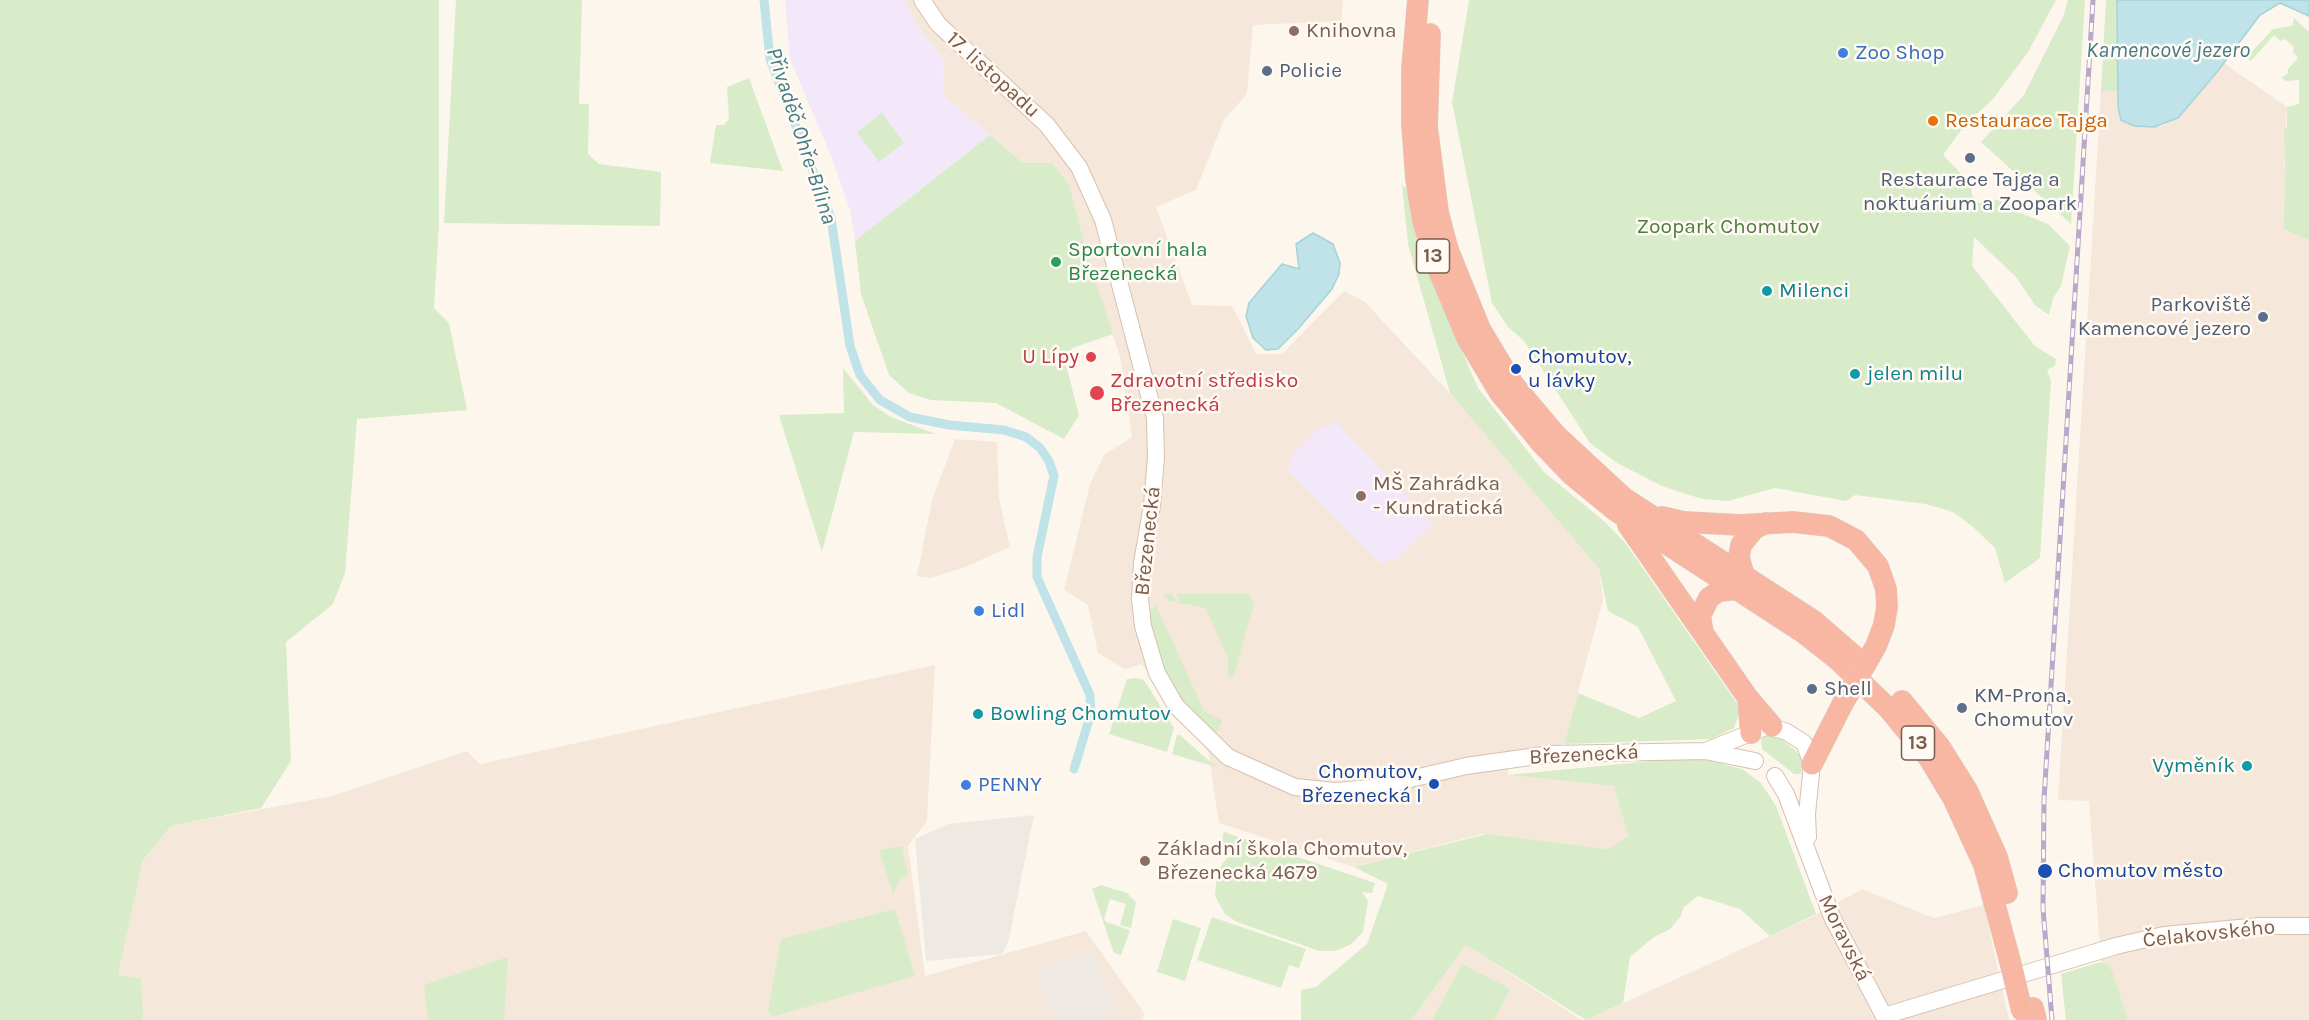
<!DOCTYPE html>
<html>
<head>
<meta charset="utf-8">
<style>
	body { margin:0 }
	canvas { display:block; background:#fdf6ec }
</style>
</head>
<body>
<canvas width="2309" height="1020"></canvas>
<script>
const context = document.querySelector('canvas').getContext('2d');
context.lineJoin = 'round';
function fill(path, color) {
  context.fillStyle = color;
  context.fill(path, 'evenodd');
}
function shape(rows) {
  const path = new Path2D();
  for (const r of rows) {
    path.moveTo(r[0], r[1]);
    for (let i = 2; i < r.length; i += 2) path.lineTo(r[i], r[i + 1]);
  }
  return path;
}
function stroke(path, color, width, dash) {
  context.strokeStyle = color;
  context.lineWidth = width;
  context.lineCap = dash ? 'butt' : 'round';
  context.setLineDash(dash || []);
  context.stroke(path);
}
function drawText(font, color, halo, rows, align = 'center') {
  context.font = font + ' Karla,sans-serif';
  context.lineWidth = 5;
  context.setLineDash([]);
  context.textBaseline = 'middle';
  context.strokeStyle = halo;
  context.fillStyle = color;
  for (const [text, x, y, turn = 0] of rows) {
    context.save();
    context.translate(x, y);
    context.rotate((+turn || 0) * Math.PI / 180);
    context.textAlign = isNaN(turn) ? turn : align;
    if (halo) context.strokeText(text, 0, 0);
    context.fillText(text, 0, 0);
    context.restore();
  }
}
fill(shape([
	[904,0,1343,0,1341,21,1253,25,1247,94,1224,120,1196,190,1156,207,1192,305,1232,306,1256,354,1282,354,1344,291,1365,302,1458,402,1599,569,1603,600,1564,744,1507,754,1508,775,1614,786,1628,836,1609,849,1482,834,1354,867,1219,823,1208,751,1164,701,1142,664,1125,669,1098,653,1088,605,1064,590,1090,484,1104,455,1132,437,1120,357,1090,264,1069,184,1052,163,1023,163,943,95,944,60,921,31],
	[2224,63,2287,107,2284,168,2287,169,2285,171,2309,240,2309,1020,2128,1020,2109,965,2101,962,2089,801,2058,800,2101,92,2117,91,2118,107,2154,127,2163,126,2178,118],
	[955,439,997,442,999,498,1010,547,965,567,931,578,917,576,932,500],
	[935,665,927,821,908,846,925,976,1086,931,1144,1013,1143,1020,142,1020,118,975,143,860,171,826,332,796,467,751,480,764],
	[1862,889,1934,918,1984,905,2009,1020,1586,1020,1808,919],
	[1466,945,1582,1020,1411,1020]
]), '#f5e8da');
fill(shape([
	[1034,815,1008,943,1002,954,926,961,915,839,948,824],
	[1094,951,1119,1020,1055,1020,1037,971]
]), '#efe9e4');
fill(shape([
	[785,0,904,0,921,31,944,60,943,95,990,135,855,241,850,210,833,161,790,59],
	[1335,421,1433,524,1393,562,1389,558,1382,565,1287,469,1293,462,1289,458,1323,424,1327,428]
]), '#f3e8fa');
fill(shape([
	[0,0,439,0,439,224,434,308,449,323,467,410,357,419,345,573,333,604,286,642,291,761,261,808,171,826,143,860,118,975,141,979,143,1020,0,1020],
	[456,0,582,0,579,104,589,104,588,154,599,164,661,172,660,226,444,223],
	[1469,0,2056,0,2028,52,1993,99,1965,125,1943,155,1971,184,1972,195,1979,203,2002,199,2015,211,2048,224,2070,246,2061,286,2053,298,2049,315,2035,305,2016,277,1974,237,1972,266,2035,346,2056,359,2055,366,2047,370,2051,381,2040,558,2005,583,1995,548,1972,526,1953,512,1926,504,1855,495,1846,501,1775,488,1728,501,1702,499,1662,486,1617,463,1590,443,1524,341,1508,327,1492,303,1452,102],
	[2068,0,2085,0,2071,224,1981,142,2024,95,2063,17],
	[2106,0,2117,0,2117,91,2101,92],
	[2294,18,2309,32,2309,240,2284,229,2285,171,2287,170,2285,169,2284,129,2287,128,2287,107,2299,104,2299,80,2287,81,2281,78,2288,73,2288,69,2298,58,2293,52,2294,47,2285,39,2280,41,2274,35,2251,61,2246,58,2273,29,2292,26],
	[749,78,783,171,710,163,716,125,724,125,729,119,727,87],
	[882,113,904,143,879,162,857,132],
	[990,135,1023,163,1052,163,1069,184,1090,264,1113,334,1072,348,1065,361,1079,415,1064,439,996,403,931,400,909,393,889,375,861,294,855,241],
	[1402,185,1407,189,1449,321,1478,388,1544,472,1605,522,1626,544,1741,709,1734,728,1711,739,1564,744,1578,693,1639,718,1676,701,1638,627,1608,611,1599,569,1450,393,1408,244],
	[843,368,873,405,891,417,936,434,854,432,822,552,779,415,844,413],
	[1163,594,1171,594,1177,602,1180,599,1176,594,1249,594,1254,604,1233,678,1228,675,1228,660,1206,608,1169,601],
	[1156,605,1204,711,1222,720,1218,731,1213,733,1200,722,1176,693,1164,672,1148,619,1149,612],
	[1136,678,1144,680,1174,728,1167,752,1109,734,1127,679],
	[1768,734,1780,738,1795,750,1804,762,1801,774,1794,774,1762,749,1761,739],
	[1177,735,1180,735,1216,767,1172,754],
	[1694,757,1742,769,1761,783,1776,806,1816,914,1770,936,1740,909,1698,896,1684,907,1680,917,1670,929,1654,937,1630,957,1623,1003,1586,1020,1466,945,1411,1020,1301,1020,1301,990,1316,987,1367,944,1388,884,1354,867,1487,834,1609,849,1628,836,1614,786,1508,775],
	[1224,832,1375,883,1372,893,1362,892,1368,901,1363,932,1350,945,1335,951,1319,951,1237,922,1225,914,1215,896,1217,872,1226,859,1241,850,1221,843],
	[902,846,908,875,901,878,893,893,879,850],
	[1101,885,1127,893,1136,902,1131,928,1120,925,1126,904,1110,899,1104,919,1106,922,1130,930,1121,955,1114,953,1092,889],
	[895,909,915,976,771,1017,768,1010,781,939],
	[1212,917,1306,949,1299,968,1289,965,1281,988,1197,960],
	[1173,919,1201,928,1185,981,1157,972],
	[508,957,504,1020,428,1020,424,985],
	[2101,962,2109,965,2113,974,2128,1020,2066,1020,2061,974],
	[1462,964,1510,989,1494,1020,1432,1020]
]), '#d8ecc9');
const water = shape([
	[2117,0,2309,0,2309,16,2280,3,2260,15,2217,72,2178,118,2154,127,2134,126,2121,120,2118,107,2117,0],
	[1313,233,1333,244,1340,263,1339,274,1332,289,1298,329,1278,349,1266,350,1253,338,1246,316,1249,303,1282,264,1299,269,1296,244,1313,233]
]);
fill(water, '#bfe3e8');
stroke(water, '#a5d3da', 1.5);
stroke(shape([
	[764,0,770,59,831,218,850,346,860,375,880,400,910,417,949,425,1004,430,1026,437,1040,448,1049,461,1054,476,1037,557,1037,577,1090,695,1091,713,1074,769]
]), '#bfe3e8', 9);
const secondary = shape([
	[922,0,938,24,1047,125,1079,167,1103,220,1155,418,1156,457,1152,505,1142,563,1140,599,1143,626,1157,673,1176,706,1228,757,1295,787,1335,791,1372,788,1466,766,1551,754,1705,751,1755,761],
	[1708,750,1768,726,1787,732,1804,743,1812,764,1807,814,1808,837],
	[1775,776,1786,794,1832,917,1886,1020],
	[1884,1016,2116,946,2164,935,2260,926,2309,926]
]);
const highway = shape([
	[1418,0,1412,69,1412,124,1416,179,1423,221,1436,264,1467,338,1500,393,1542,444,1572,475,1616,511,1804,633,1837,659,1889,709,1929,758,1953,798,1984,865,2010,961],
	[1430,34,1427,127,1438,212,1448,250,1480,329,1513,384,1556,435,1624,498,1814,621,1860,661],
	[1662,517,1684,522,1741,525,1793,522,1829,526,1856,540,1878,566,1886,589,1887,607,1884,625],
	[1628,525,1748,698,1772,726],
	[1744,575,1739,558,1741,545,1754,529,1766,523],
	[1703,633,1700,616,1709,598,1719,591,1738,589],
	[1748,698,1751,733],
	[1902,701,1940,747,1967,790,1997,857,2007,893],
	[1812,764,1842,705],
	[2033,1008,2036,1020]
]);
stroke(secondary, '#d6c0b0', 18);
stroke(highway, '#dad1cd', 22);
stroke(secondary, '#fff', 16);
stroke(highway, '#f7b7a3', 21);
const rail = shape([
	[2052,1020,2043,908,2044,800,2093,0]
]);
stroke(rail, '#b9a8c9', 5);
stroke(rail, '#fffaf3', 3, [9]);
const highwayBridge = shape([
	[1842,705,1876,646,1884,625],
	[2010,961,2022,1011]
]);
stroke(highwayBridge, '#dad1cd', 22, []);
stroke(highwayBridge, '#f7b7a3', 21);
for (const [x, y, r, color] of [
	[1294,31,6,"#8d6e63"],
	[1843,53,6,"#3f7fe0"],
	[1267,71,6,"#5c6f8a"],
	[1933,121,6,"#e8710a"],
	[1970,158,6,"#5c6f8a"],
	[1056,262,6,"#2e9e5b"],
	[1767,291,6,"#0f9aa8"],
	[2263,317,6,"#5c6f8a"],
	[1091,357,6,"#e0444e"],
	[1516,369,6,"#1a4fb4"],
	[1855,374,6,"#0f9aa8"],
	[1097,393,8,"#e0444e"],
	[1361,496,6,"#8d6e63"],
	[979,611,6,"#3f7fe0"],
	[1812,689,6,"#5c6f8a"],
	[1962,708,6,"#5c6f8a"],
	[978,714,6,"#0f9aa8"],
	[2247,766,6,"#0f9aa8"],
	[1434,784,6,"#1a4fb4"],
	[966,785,6,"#3f7fe0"],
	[1145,861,6,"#8d6e63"],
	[2045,871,8,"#1a4fb4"]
]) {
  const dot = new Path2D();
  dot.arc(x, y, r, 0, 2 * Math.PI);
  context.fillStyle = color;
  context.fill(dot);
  stroke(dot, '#fffaf3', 2);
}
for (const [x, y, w] of [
	[1433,256,33],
	[1918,743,33]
]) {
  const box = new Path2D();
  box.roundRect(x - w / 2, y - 17, w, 34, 4.5);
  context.fillStyle = '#fffaf3';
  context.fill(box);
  stroke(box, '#7a5c4d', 1.5);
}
drawText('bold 20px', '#7a5c4d', null, [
	["13",1433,256],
	["13",1918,743]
]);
drawText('21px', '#785e54', '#fffaf3', [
	["Knihovna",1306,31],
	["MŠ Zahrádka",1373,484],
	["- Kundratická",1373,508],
	["Základní škola Chomutov,",1157,849],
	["Březenecká 4679",1157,873]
], 'left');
drawText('21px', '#366cbe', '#fffaf3', [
	["Zoo Shop",1855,53],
	["Lidl",991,611],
	["PENNY",978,785]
], 'left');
drawText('21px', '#4e5e75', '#fffaf3', [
	["Policie",1279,71],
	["Restaurace Tajga a",1970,180,"center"],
	["noktuárium a Zoopark",1970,204,"center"],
	["Parkoviště",2251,305,"right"],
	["Kamencové jezero",2251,329,"right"],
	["Shell",1824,689],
	["KM-Prona,",1974,696],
	["Chomutov",1974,720]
], 'left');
drawText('21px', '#7a5c4d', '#fffaf3', [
	["17. listopadu",993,75,42],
	["Březenecká",1148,541,-84],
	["Březenecká",1584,755,-3],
	["Čelakovského",2209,934,-6],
	["Moravská",1844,938,64]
]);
drawText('21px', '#c56008', '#fffaf3', [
	["Restaurace Tajga",1945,121]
], 'left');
drawText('21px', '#537a41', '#fffaf3', [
	["Zoopark Chomutov",1728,227]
]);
drawText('21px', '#27864d', '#fffaf3', [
	["Sportovní hala",1068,250],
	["Březenecká",1068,274]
], 'left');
drawText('21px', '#0d838f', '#fffaf3', [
	["Milenci",1779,291],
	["jelen milu",1867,374],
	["Bowling Chomutov",990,714],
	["Vyměník",2235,766,"right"]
], 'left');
drawText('21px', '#be3a42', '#fffaf3', [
	["U Lípy",1079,357],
	["Zdravotní středisko",1110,381,"left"],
	["Březenecká",1110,405,"left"]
], 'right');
drawText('21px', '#164399', '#fffaf3', [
	["Chomutov,",1528,357],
	["u lávky",1528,381],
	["Chomutov,",1422,772,"right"],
	["Březenecká I",1422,796,"right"],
	["Chomutov město",2058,871]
], 'left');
drawText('italic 22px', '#437c86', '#fffaf3', [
	["Kamencové jezero",2168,51],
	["Přivaděč Ohře-Bílina",801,136,72]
]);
</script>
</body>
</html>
